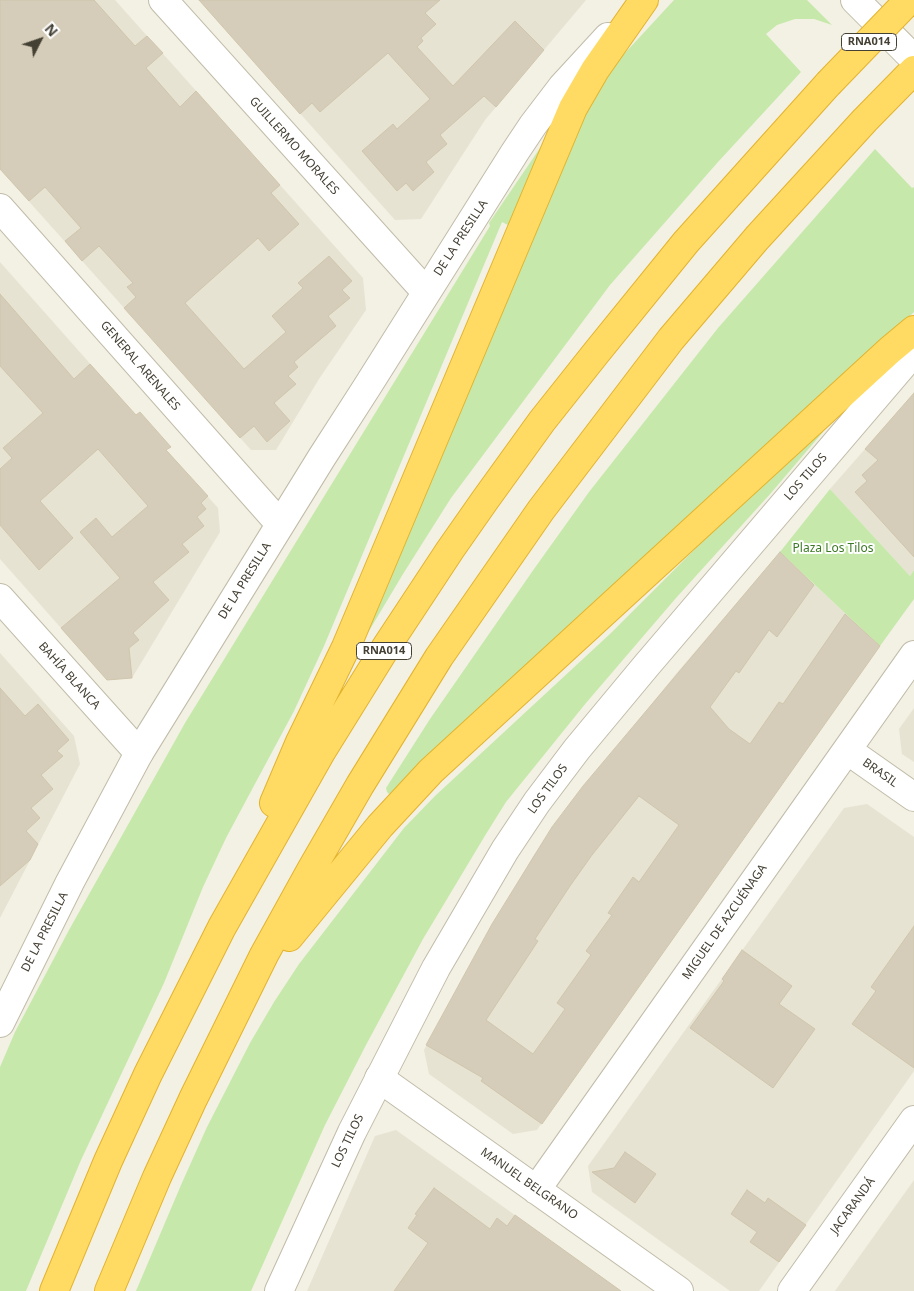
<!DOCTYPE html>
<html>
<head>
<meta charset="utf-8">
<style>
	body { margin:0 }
	#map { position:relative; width:914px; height:1291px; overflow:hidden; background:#f3f0e4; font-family:"Noto Sans",sans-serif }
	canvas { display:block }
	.north { position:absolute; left:15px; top:15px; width:50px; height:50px; -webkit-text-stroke:4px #fff; paint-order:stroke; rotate:49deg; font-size:14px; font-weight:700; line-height:20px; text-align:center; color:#454034 }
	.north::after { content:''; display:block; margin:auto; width:18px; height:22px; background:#454034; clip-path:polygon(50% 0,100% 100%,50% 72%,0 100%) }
</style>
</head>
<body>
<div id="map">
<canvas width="914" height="1291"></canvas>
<div class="north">N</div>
</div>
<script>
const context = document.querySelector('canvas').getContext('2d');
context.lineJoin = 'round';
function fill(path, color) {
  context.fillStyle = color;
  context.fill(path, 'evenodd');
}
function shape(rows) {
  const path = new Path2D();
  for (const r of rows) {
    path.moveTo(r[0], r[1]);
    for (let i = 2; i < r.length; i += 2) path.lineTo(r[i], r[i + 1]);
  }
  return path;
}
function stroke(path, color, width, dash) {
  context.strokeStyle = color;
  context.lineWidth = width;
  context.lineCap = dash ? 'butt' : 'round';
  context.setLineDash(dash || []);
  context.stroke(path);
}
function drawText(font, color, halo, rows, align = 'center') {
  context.font = font + ' "Noto Sans",sans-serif';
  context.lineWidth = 4;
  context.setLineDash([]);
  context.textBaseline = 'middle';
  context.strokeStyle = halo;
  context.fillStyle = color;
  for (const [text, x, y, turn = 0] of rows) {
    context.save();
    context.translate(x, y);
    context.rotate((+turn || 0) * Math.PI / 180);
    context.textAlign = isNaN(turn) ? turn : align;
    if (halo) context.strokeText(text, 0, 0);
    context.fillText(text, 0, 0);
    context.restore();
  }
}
fill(shape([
	[0,0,115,0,363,278,366,310,319,379,276,450,251,450,0,169],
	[199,0,586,0,485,120,421,219,395,220],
	[0,262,218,508,220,532,132,678,107,680,0,559],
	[914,393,914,570,910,576,830,489],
	[780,552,880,646,537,1130,513,1134,429,1074,424,1050,487,935,532,858,556,822,675,675],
	[0,653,74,736,80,764,0,918],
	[914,708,914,762,902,754,899,729],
	[867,804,914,837,914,1071,759,1291,730,1291,592,1192,588,1166,844,808],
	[396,1130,621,1291,307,1291,375,1136],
	[914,1180,914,1291,835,1291,859,1257]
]), '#e7e3d2');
fill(shape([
	[674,0,807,0,832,25,814,19,795,19,777,25,766,34,801,72,718,162,610,285,451,498,403,574,360,646,571,134,613,66],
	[540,148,542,148,510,226,502,222,324,646,294,711,226,838,203,887,164,983,81,1160,26,1291,0,1291,0,1067,15,1032,69,930,185,723,490,226,489,223],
	[875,149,912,188,914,187,914,312,868,357,396,791,389,794,387,792,386,788,430,719,534,569,589,492,718,328],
	[823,428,823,432,771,493,676,598,586,703,506,802,486,834,423,939,366,1045,325,1125,251,1291,136,1291,181,1185,207,1127,250,1043,274,1002,299,964,404,828,435,796,611,633,759,485],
	[830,489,910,576,914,570,914,599,880,646,780,552]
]), '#c6e9ab');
const building = shape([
	[0,0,94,0,135,46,147,36,163,53,146,68,180,107,196,91,280,185,271,193,299,224,269,251,258,238,185,303,244,369,286,332,272,316,303,288,298,283,329,256,352,281,342,290,350,298,328,316,336,326,294,362,298,367,288,376,296,384,274,403,290,421,267,442,254,426,240,438,124,308,136,297,127,287,133,283,99,246,82,261,65,241,81,228,45,187,29,201,0,169,0,0],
	[199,0,440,0,425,13,436,24,421,38,423,41,417,47,453,86,515,21,544,50,496,107,484,96,440,135,447,144,426,162,434,172,413,191,406,183,397,191,362,151,393,124,397,129,430,99,388,53,320,112,312,103,300,114,199,0],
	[0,294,74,379,90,364,136,415,140,412,171,447,166,450,208,496,201,503,206,509,197,517,204,526,182,544,189,552,153,582,169,600,133,633,139,640,129,648,132,678,107,680,61,628,120,578,80,532,96,518,112,537,148,506,98,449,40,501,73,538,39,570,0,525,0,469,12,458,3,448,43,413,0,366,0,294],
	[914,393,914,557,855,492,867,481,862,475,878,460,865,449,914,393],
	[780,552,814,585,777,637,769,630,739,673,736,671,710,707,729,729,750,744,779,702,783,704,845,614,880,646,542,1124,481,1081,483,1078,426,1045,492,924,552,827,583,786,780,552],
	[639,796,679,825,639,882,633,877,608,913,612,915,586,951,591,955,557,1003,565,1009,533,1054,486,1020,538,941,535,939,570,886,592,855,639,796],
	[0,688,25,716,38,704,69,740,57,751,63,756,41,775,53,789,31,808,40,818,26,831,38,844,30,860,0,886,0,688],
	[914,926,914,1068,852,1024,876,991,871,987,914,926],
	[742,950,792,986,779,1004,815,1029,773,1088,690,1028,724,981,722,979,742,950],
	[625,1152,656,1174,635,1203,592,1172,614,1168,625,1152],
	[434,1188,490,1229,497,1218,507,1226,515,1215,621,1291,394,1291,428,1243,408,1228,417,1215,415,1214,434,1188],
	[747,1190,765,1203,768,1198,806,1225,779,1262,750,1242,757,1232,731,1214,747,1190]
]);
fill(building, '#d5cdb9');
stroke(building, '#d0c6ac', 1);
const minor = shape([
	[163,0,426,292],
	[0,208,280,524],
	[0,598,139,753],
	[847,750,914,797],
	[379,1078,679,1291],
	[536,1190,914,655],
	[792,1291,914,1120]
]);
const tertiary = shape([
	[855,0,914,59],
	[0,1023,70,882,139,753,322,457,367,387,515,152,533,125,562,87,608,37],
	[279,1291,352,1132,436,968,505,850,537,802,577,749,646,666,914,352]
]);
const motorway = shape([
	[274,803,300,742,346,647,573,108,595,70,644,0],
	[289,937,380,826,431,771,890,350,914,330],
	[54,1291,108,1161,148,1074,222,927,321,752,388,644,450,550,485,500,542,421,596,353,686,242,828,84],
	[109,1291,157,1177,193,1099,264,955,311,870,360,785,439,657,541,510,671,339,757,238,865,120,914,70]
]);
stroke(minor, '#c1bca9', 30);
stroke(tertiary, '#c1bca9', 30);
stroke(motorway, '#e3b32e', 30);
stroke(minor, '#fff', 28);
stroke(tertiary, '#fff', 28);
stroke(motorway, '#ffdb63', 28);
const motorwayBridge = shape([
	[828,84,909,0]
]);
stroke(motorwayBridge, '#e3b32e', 30, []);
stroke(motorwayBridge, '#ffdb63', 28);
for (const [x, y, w] of [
	[869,42,55],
	[384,651,55]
]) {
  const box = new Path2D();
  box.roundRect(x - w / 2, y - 8.5, w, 17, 4);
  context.fillStyle = '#fff';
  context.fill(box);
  stroke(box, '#454034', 1);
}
drawText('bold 11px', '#454034', null, [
	["RNA014",869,42],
	["RNA014",384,651]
]);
drawText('12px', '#454034', '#fff', [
	["GUILLERMO MORALES",294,146,48],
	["DE LA PRESILLA",461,238,-57],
	["GENERAL ARENALES",140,366,49],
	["LOS TILOS",806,477,-49],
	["DE LA PRESILLA",245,581,-58],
	["BAHÍA BLANCA",69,676,48],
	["BRASIL",880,773,35],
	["LOS TILOS",548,789,-54],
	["MIGUEL DE AZCUÉNAGA",725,922,-55],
	["DE LA PRESILLA",45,932,-63],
	["LOS TILOS",348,1141,-64],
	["MANUEL BELGRANO",529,1184,35],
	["JACARANDÁ",853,1206,-54]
]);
drawText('12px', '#3c7925', '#fff', [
	["Plaza Los Tilos",833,549]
]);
</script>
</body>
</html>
